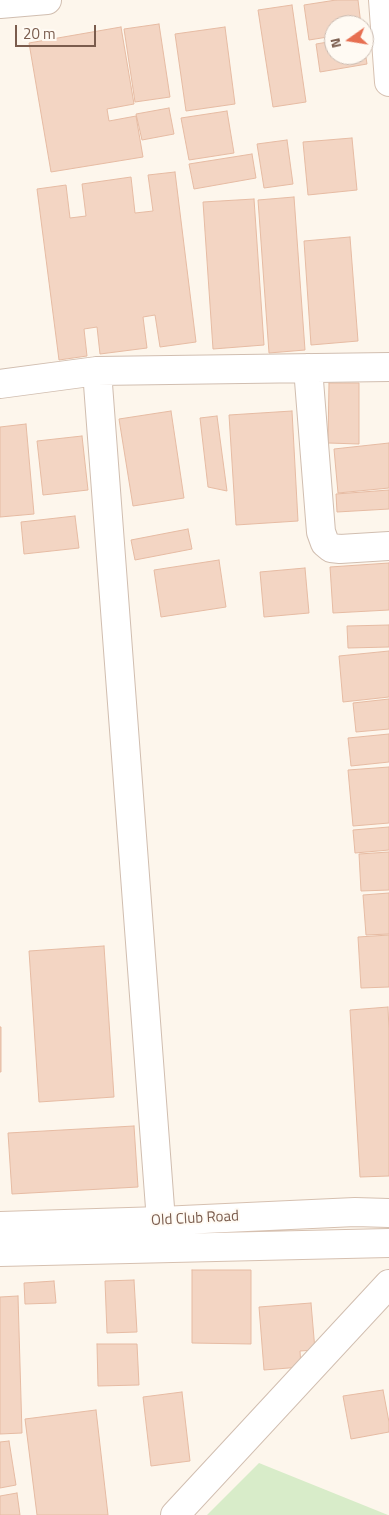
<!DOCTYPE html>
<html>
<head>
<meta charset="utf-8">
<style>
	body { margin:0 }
	#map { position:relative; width:389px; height:1515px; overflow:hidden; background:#fdf6ec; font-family:"Titillium Web",sans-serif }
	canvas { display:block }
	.north { position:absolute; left:324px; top:15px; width:50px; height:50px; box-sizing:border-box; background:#fffaf3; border:1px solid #cabbb1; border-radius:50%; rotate:257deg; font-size:14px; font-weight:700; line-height:20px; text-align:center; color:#7a5c4d }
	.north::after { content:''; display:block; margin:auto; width:18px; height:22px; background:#e76f51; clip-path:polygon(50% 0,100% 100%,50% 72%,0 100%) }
	.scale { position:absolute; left:15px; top:25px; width:81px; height:22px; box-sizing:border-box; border:2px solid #7a5c4d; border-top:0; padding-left:6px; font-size:15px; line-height:18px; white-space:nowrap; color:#7a5c4d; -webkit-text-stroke:4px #fffaf3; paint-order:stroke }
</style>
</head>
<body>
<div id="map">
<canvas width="389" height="1515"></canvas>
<div class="north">N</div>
<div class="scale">20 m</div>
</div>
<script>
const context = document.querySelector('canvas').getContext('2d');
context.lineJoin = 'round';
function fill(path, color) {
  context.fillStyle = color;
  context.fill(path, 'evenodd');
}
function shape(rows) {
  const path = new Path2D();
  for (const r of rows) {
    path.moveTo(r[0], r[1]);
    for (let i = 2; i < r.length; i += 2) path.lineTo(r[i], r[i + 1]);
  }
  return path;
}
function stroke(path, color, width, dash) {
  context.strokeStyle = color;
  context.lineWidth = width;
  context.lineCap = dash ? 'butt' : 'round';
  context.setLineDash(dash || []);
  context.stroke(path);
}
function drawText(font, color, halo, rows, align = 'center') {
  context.font = font + ' "Titillium Web",sans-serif';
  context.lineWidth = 4;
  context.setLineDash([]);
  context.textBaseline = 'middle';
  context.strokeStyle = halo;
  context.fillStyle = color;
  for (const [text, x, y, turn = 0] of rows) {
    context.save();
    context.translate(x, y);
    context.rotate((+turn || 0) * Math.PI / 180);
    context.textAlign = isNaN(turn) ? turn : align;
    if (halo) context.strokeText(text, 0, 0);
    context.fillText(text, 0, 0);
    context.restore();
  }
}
fill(shape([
	[259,1463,388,1515,207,1515]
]), '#d8ecc9');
const building = shape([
	[336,0,358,0,361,25,334,25,334,36,309,40,304,5,336,0],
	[292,5,306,102,273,107,258,10,292,5],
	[159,24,170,97,135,102,124,29,159,24],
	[121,27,134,104,107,109,109,121,136,116,143,157,51,172,29,43,121,27],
	[225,27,235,104,186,111,175,34,225,27],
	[334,41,334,55,364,55,364,45,367,64,320,72,316,44,334,41],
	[169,108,174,134,142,140,136,114,169,108],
	[227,111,234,153,189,160,181,118,227,111],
	[352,138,357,190,308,195,303,142,352,138],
	[287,140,293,184,264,188,257,144,287,140],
	[252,154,256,178,194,189,189,164,252,154],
	[175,172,196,342,160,347,155,315,143,317,147,348,100,354,97,327,84,329,87,356,59,360,37,189,66,185,70,218,86,216,82,184,131,177,135,213,153,211,148,175,175,172],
	[294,197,305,350,269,353,258,200,294,197],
	[254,199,264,345,213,349,203,202,254,199],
	[350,237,358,341,311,345,304,241,350,237],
	[329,383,359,383,359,444,328,443,329,383],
	[171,411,184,498,133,506,119,419,171,411],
	[292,411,298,521,236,525,229,415,292,411],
	[217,416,227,491,208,487,200,418,217,416],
	[26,424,34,514,0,517,0,427,26,424],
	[82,436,88,490,43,495,37,441,82,436],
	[389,443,389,488,338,493,334,449,389,443],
	[389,490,389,509,337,512,336,494,389,490],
	[75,516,79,548,24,554,21,522,75,516],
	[188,529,192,549,135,560,131,540,188,529],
	[219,560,226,607,161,617,154,570,219,560],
	[389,563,389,610,333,613,330,567,389,563],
	[305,568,309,613,264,617,260,572,305,568],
	[389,625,389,647,348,648,347,626,389,625],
	[389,651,389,697,343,702,339,656,389,651],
	[389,699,389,729,356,732,353,703,389,699],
	[389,734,389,762,351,766,348,738,389,734],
	[389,767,389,823,353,826,348,770,389,767],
	[389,827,389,850,355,853,353,830,389,827],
	[389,852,389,890,361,891,359,854,389,852],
	[389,893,389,934,366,935,363,895,389,893],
	[389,935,389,987,361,988,358,937,389,935],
	[104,946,114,1097,39,1102,29,951,104,946],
	[388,1007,389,1030,389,1176,360,1177,350,1010,388,1007],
	[0,1027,1,1027,1,1072,0,1072,0,1027],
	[134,1126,138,1187,12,1194,8,1133,134,1126],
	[192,1270,251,1270,251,1344,192,1343,192,1270],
	[134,1280,137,1332,107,1333,105,1281,134,1280],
	[54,1281,56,1303,25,1304,24,1283,54,1281],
	[18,1296,22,1433,0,1434,0,1297,18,1296],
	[311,1303,315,1350,300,1351,301,1367,264,1370,259,1307,311,1303],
	[97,1344,137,1344,139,1385,98,1386,97,1344],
	[383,1390,389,1422,389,1432,351,1439,343,1396,383,1390],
	[182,1392,190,1461,151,1466,143,1397,182,1392],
	[96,1410,108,1515,37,1515,25,1419,96,1410],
	[9,1441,16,1485,0,1488,0,1442,9,1441],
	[17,1493,20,1515,0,1515,0,1496,17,1493]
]);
fill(building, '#f3d5c3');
stroke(building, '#e6bba3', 1);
const street = shape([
	[0,4,47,0],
	[308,368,321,532,325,543,331,548,340,549,389,546],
	[97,371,161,1221],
	[0,384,97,371,389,367],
	[175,1515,389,1284]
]);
const secondary = shape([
	[383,0,389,82],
	[0,1226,161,1221,355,1212,389,1213],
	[0,1252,389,1243]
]);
stroke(street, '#d1beb0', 30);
stroke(secondary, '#d6c0b0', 30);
stroke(street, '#fff', 28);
stroke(secondary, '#fff', 28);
drawText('15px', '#7a5c4d', '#fffaf3', [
	["Old Club Road",195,1219,-3]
]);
</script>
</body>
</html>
